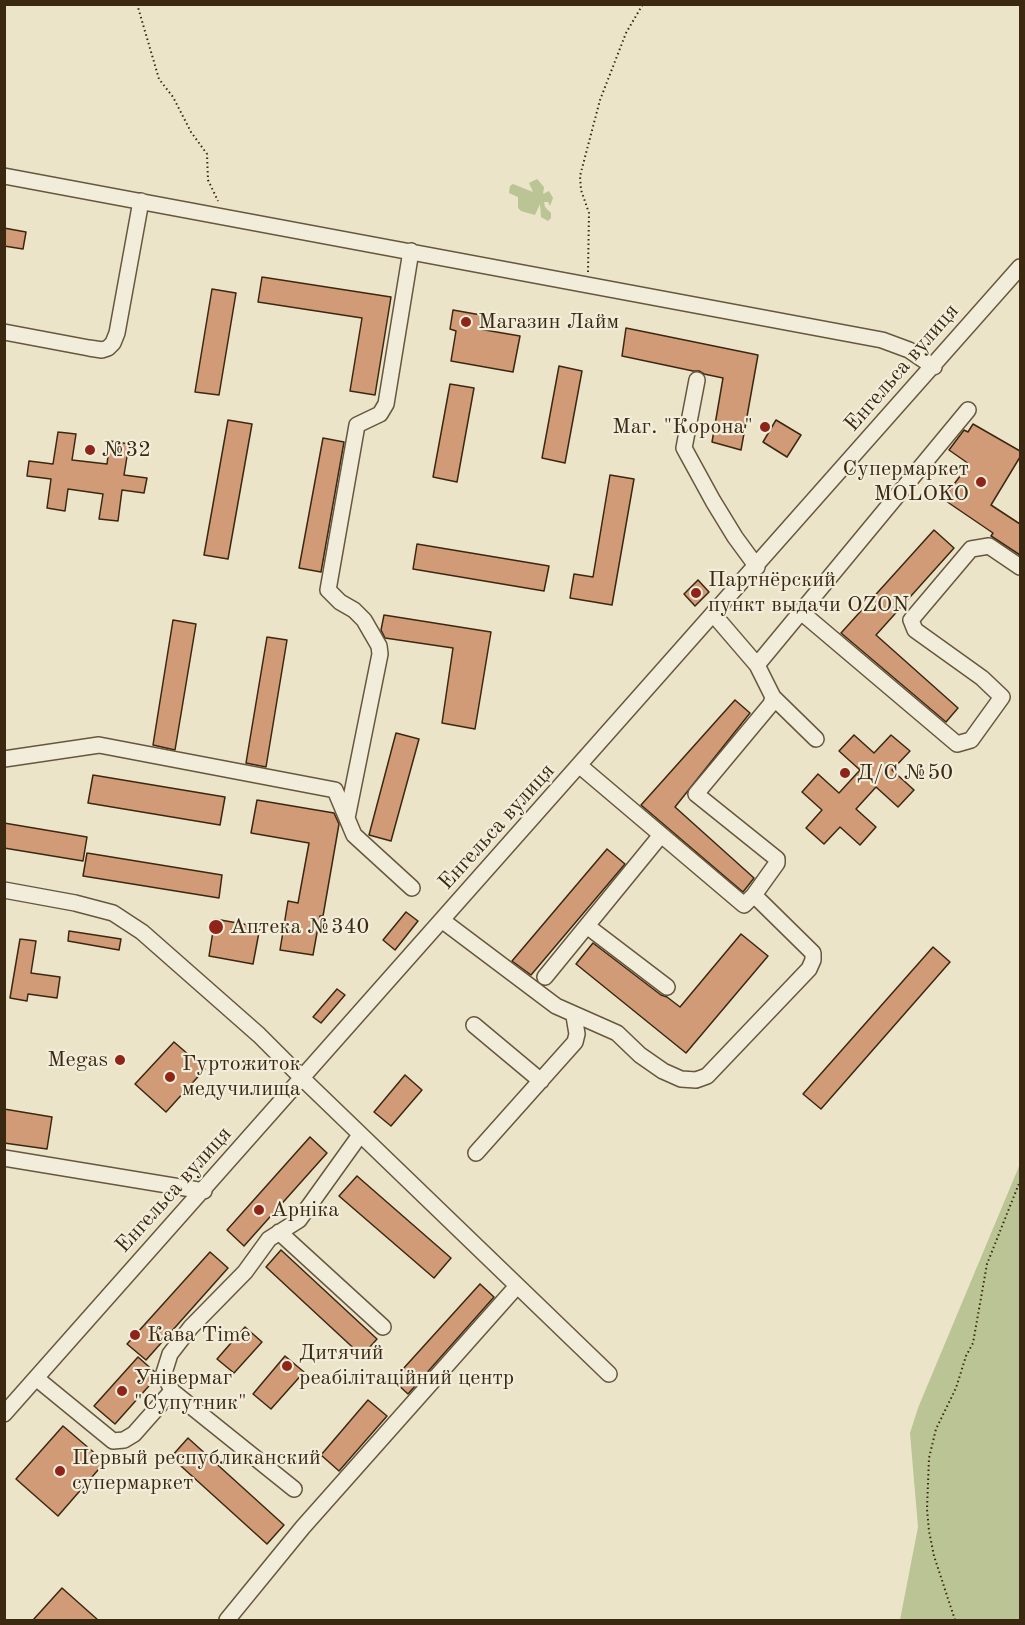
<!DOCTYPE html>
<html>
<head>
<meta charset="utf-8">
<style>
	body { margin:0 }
	#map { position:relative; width:1025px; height:1625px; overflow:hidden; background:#ebe4c8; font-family:"Old Standard TT",serif }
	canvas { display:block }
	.frame { position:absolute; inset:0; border:6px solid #3b2810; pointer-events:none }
</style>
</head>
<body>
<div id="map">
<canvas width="1025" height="1625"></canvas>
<div class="frame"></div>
</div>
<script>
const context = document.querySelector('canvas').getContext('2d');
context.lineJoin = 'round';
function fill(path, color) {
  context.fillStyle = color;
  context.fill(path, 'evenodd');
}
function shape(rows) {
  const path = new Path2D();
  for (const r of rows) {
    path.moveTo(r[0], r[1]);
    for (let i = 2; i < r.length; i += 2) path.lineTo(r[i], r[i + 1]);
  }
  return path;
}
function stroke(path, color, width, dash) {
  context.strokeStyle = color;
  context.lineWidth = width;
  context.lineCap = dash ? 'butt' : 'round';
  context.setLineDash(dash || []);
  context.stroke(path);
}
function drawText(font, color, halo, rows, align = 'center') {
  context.font = font + ' "Old Standard TT",serif';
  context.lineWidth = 4.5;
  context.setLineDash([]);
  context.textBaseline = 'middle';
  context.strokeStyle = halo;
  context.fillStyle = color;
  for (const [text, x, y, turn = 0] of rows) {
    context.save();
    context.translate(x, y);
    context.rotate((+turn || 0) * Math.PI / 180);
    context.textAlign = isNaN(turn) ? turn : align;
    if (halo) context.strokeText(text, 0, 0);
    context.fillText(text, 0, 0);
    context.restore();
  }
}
fill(shape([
	[537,179,544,187,543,194,549,191,553,198,550,206,548,202,544,202,545,207,551,213,551,218,548,221,541,217,540,204,535,215,521,211,518,208,518,197,509,193,510,186,513,184,533,192,529,183],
	[1020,1164,1020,1620,900,1620,918,1527,910,1433,918,1408]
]), '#bac494');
const building = shape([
	[4,228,26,232,23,249,4,246,4,228],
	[262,277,391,297,375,395,350,391,362,318,258,302,262,277],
	[212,289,236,293,219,395,195,392,212,289],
	[453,310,481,315,479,329,520,336,513,372,451,361,456,331,450,329,453,310],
	[626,328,758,355,741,450,712,442,723,378,704,374,699,371,693,371,622,356,626,328],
	[559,366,582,371,565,463,542,458,559,366],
	[450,384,474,388,457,482,433,477,450,384],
	[228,420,252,424,228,559,204,555,228,420],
	[776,420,801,435,787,457,763,442,776,420],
	[973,424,1020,451,1020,457,991,505,1020,524,1020,555,991,536,993,533,943,499,969,464,949,450,964,430,968,432,973,424],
	[58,432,76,434,72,460,107,464,110,441,129,444,124,475,147,478,144,493,122,490,118,521,99,519,103,494,68,489,65,511,47,508,51,479,27,476,29,461,53,464,58,432],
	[323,438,344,442,321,572,299,568,323,438],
	[610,475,634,479,612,605,570,598,574,574,593,577,610,475],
	[934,530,954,548,876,635,958,708,946,722,841,633,934,530],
	[417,544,549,566,544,591,413,569,417,544],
	[698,580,709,592,695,606,684,594,698,580],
	[384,615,491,632,475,729,442,723,453,648,385,638,381,630,384,615],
	[173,620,196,624,175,750,153,745,173,620],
	[267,637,287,640,266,767,246,763,267,637],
	[735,700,750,713,675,807,754,878,743,892,641,805,735,700],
	[396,733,419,739,391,841,369,835,396,733],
	[854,735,874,753,891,735,910,751,892,770,914,790,898,807,876,787,856,809,876,827,860,845,840,827,824,844,806,828,822,810,802,792,818,774,839,793,860,770,839,751,854,735],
	[93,775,225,797,220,825,88,803,93,775],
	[257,800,334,813,339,824,323,916,320,916,313,955,280,950,288,901,298,903,309,843,251,833,257,800],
	[4,823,87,837,83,861,4,848,4,823],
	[607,849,625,864,531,975,512,961,607,849],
	[87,853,222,875,219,898,83,876,87,853],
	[406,912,418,921,395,950,383,940,406,912],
	[215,919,260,927,253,964,209,956,215,919],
	[69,931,121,939,119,950,68,941,69,931],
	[741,934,768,956,686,1053,576,964,593,943,661,995,667,997,680,1007,741,934],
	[20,939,36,941,31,973,60,977,57,998,28,994,27,1001,10,998,20,939],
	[933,947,950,962,821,1109,803,1094,933,947],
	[337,989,345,995,321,1023,313,1017,337,989],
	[174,1042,205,1069,166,1112,135,1084,174,1042],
	[405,1075,422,1090,391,1126,374,1112,405,1075],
	[4,1109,52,1117,47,1149,4,1143,4,1109],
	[310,1137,327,1153,244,1246,227,1230,310,1137],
	[357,1176,451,1258,434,1278,339,1196,357,1176],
	[281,1250,377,1339,362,1356,266,1267,281,1250],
	[210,1252,228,1268,146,1360,127,1344,210,1252],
	[480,1284,494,1297,408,1394,393,1380,480,1284],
	[245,1327,262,1342,234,1373,217,1359,245,1327],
	[285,1356,304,1372,271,1409,253,1394,285,1356],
	[138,1357,155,1372,156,1378,115,1424,94,1406,138,1357],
	[368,1400,387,1416,339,1471,321,1455,368,1400],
	[63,1426,105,1462,58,1516,16,1479,63,1426],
	[188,1438,284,1525,267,1544,171,1457,188,1438],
	[62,1588,98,1620,33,1620,62,1588]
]);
fill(building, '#d29b78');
stroke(building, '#3b2810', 1.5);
const minor = shape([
	[4,176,882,340,909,350,934,367],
	[4,332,89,348,102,350,108,348,113,343,117,333,141,201],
	[697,380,684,448,713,501,735,537,757,567],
	[801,612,957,744,971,740,1002,697,982,678,915,630,911,620,971,549,989,546,1020,567],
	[714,615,757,665,773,697,771,704,696,794,777,859,777,863,754,895],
	[757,665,968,410],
	[773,697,816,739],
	[4,759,99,745,335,790,354,835,412,888],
	[347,818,380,654,379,646,364,620,354,610,340,602,328,590,357,425,380,414,386,404,411,251],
	[4,890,75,903,113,913,142,932,259,1035,303,1079,609,1374],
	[443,921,556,1006,617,1033,640,1055,663,1071,681,1079,696,1080,707,1076,809,969,813,960,813,953,754,895,744,905,580,766],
	[587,926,667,987],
	[545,977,661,835],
	[474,1025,541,1081],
	[476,1153,575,1042,577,1034,574,1016],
	[4,1158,204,1191],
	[279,1232,383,1327],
	[36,1378,113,1441,124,1440,134,1434,172,1391,164,1373,170,1354,191,1327,245,1272,269,1239,299,1220,360,1135],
	[172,1391,294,1489],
	[4,1414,1020,267],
	[227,1620,303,1527,517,1286]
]);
stroke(minor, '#67573e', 18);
stroke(shape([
	[137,4,159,79,173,97,191,132,207,154,208,180,218,201],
	[588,272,589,213,581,190,580,176,600,100,626,33,643,4],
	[955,1620,934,1556,929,1531,927,1509,929,1458,936,1429,956,1388,966,1356,973,1343,987,1264,1020,1181]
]), '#3b2810', 2, [1.5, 3]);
stroke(minor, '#f2eddb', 15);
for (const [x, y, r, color] of [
	[466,322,6,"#8f2418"],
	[765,427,6,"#8f2418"],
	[90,450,6,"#8f2418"],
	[981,482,6,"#8f2418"],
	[696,593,6,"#8f2418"],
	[845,773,6,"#8f2418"],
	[216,927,8,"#8f2418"],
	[120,1060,6,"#8f2418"],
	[170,1077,6,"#8f2418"],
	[259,1210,6,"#8f2418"],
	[135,1335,6,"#8f2418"],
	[287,1366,6,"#8f2418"],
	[122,1391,6,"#8f2418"],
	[60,1471,6,"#8f2418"]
]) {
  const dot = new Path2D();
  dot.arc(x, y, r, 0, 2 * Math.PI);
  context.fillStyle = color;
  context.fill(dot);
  stroke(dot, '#f2eddb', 2);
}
drawText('22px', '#3b2810', '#f2eddb', [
	["Магазин Лайм",478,322],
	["Маг. \"Корона\"",753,427,"right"],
	["№32",102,450],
	["Супермаркет",969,469,"right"],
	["MOLOKO",969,494,"right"],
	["Партнёрский",708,580],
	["пункт выдачи OZON",708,605],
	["Д/С №50",857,773],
	["Аптека №340",230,927],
	["Megas",108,1060,"right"],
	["Гуртожиток",182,1064],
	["медучилища",182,1089],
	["Арніка",271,1210],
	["Кава Time",147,1335],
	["Дитячий",299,1353],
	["реабілітаційний центр",299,1378],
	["Універмаг",134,1378],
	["\"Супутник\"",134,1403],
	["Первый республиканский",72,1458],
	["супермаркет",72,1483]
], 'left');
drawText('22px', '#3b2810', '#f2eddb', [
	["Енгельса вулиця",902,368,-49],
	["Енгельса вулиця",497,827,-48],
	["Енгельса вулиця",174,1190,-48]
]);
</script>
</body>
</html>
